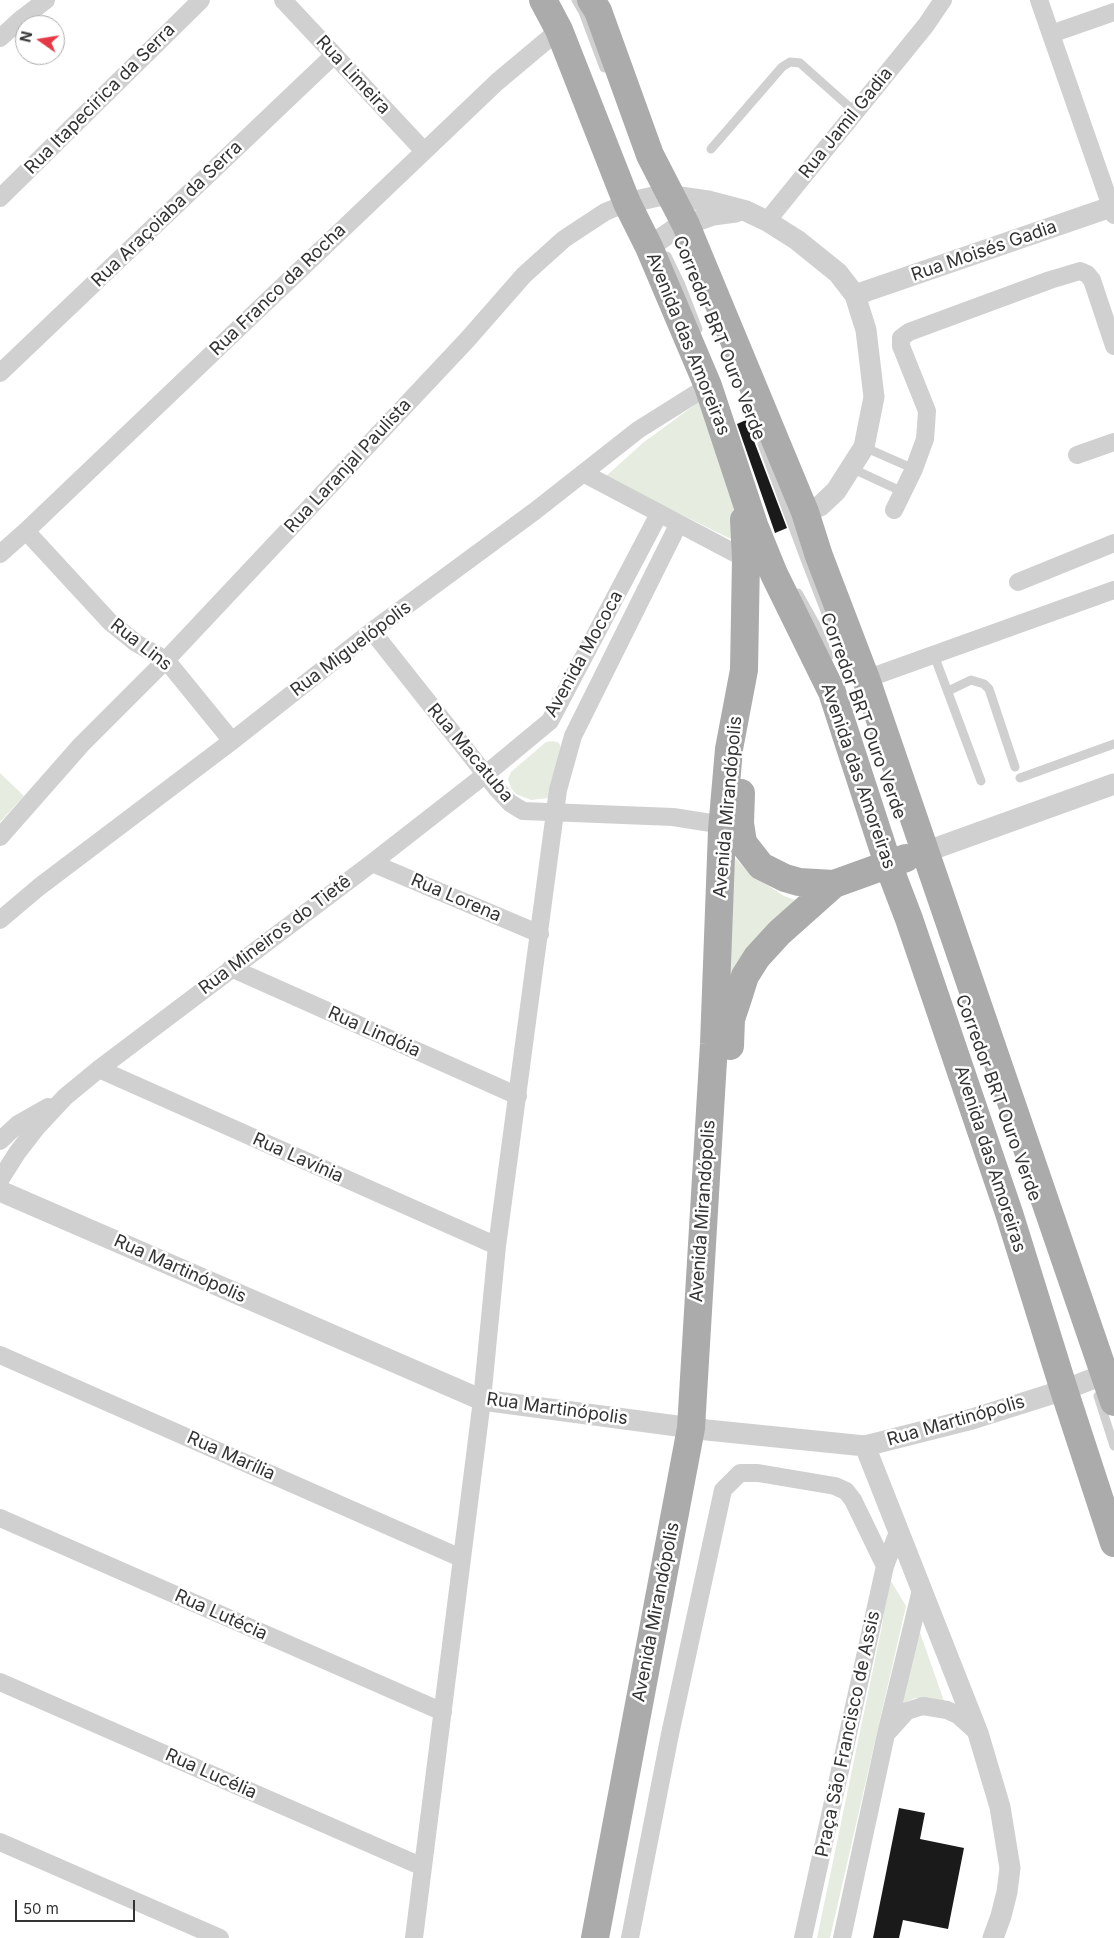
<!DOCTYPE html>
<html>
<head>
<meta charset="utf-8">
<style>
	body { margin:0 }
	#map { position:relative; width:1114px; height:1938px; overflow:hidden; background:#fff; font-family:Inter,sans-serif }
	canvas { display:block }
	.north { position:absolute; left:15px; top:15px; width:50px; height:50px; box-sizing:border-box; background:#fff; border:1px solid #adadad; border-radius:50%; rotate:283deg; font-size:14px; font-weight:700; line-height:20px; text-align:center; color:#333 }
	.north::after { content:''; display:block; margin:auto; width:18px; height:22px; background:#e63946; clip-path:polygon(50% 0,100% 100%,50% 72%,0 100%) }
	.scale { position:absolute; left:15px; top:1900px; width:120px; height:22px; box-sizing:border-box; border:2px solid #333; border-top:0; padding-left:6px; font-size:15px; line-height:18px; white-space:nowrap; color:#333; -webkit-text-stroke:4px #fff; paint-order:stroke }
</style>
</head>
<body>
<div id="map">
<canvas width="1114" height="1938"></canvas>
<div class="north">N</div>
<div class="scale">50 m</div>
</div>
<script>
const context = document.querySelector('canvas').getContext('2d');
context.lineJoin = 'round';
function fill(path, color) {
  context.fillStyle = color;
  context.fill(path, 'evenodd');
}
function shape(rows) {
  const path = new Path2D();
  for (const r of rows) {
    path.moveTo(r[0], r[1]);
    for (let i = 2; i < r.length; i += 2) path.lineTo(r[i], r[i + 1]);
  }
  return path;
}
function stroke(path, color, width, dash) {
  context.strokeStyle = color;
  context.lineWidth = width;
  context.lineCap = dash ? 'butt' : 'round';
  context.setLineDash(dash || []);
  context.stroke(path);
}
function drawText(font, color, halo, rows, align = 'center') {
  context.font = font + ' Inter,sans-serif';
  context.lineWidth = 5;
  context.setLineDash([]);
  context.textBaseline = 'middle';
  context.strokeStyle = halo;
  context.fillStyle = color;
  for (const [text, x, y, turn = 0] of rows) {
    context.save();
    context.translate(x, y);
    context.rotate((+turn || 0) * Math.PI / 180);
    context.textAlign = isNaN(turn) ? turn : align;
    if (halo) context.strokeText(text, 0, 0);
    context.fillText(text, 0, 0);
    context.restore();
  }
}
fill(shape([
	[700,401,734,468,739,543,605,477,644,442],
	[553,741,559,743,562,750,553,793,548,798,531,800,516,794,511,788,508,779,511,772,546,742],
	[0,773,24,796,0,822],
	[735,858,749,873,784,896,795,900,751,947,726,982],
	[888,1576,906,1606,830,1938,817,1938,882,1626],
	[917,1624,945,1704,915,1698,906,1702,899,1710]
]), '#e6ecdf');
fill(shape([
	[746,420,787,528,775,533,737,424],
	[899,1808,925,1813,920,1839,964,1848,948,1929,903,1920,899,1938,873,1938]
]), '#1a1a1a');
stroke(shape([
	[576,0,583,12,604,68],
	[711,149,782,67,790,62,800,63,855,112],
	[667,256,681,285,698,329],
	[762,444,806,562,829,621],
	[864,447,914,469],
	[851,468,903,492],
	[798,593,816,625,829,656],
	[934,655,981,781],
	[948,691,971,680,984,684,989,689,1015,767],
	[1020,778,1114,744],
	[1098,1396,1114,1446]
]), '#d0d0d0', 9);
stroke(shape([
	[283,0,424,151],
	[1039,0,1114,215],
	[1051,34,1114,12],
	[0,38,20,20,46,0],
	[0,198,201,0],
	[767,221,926,25,943,0],
	[0,373,334,55],
	[1077,455,1114,442],
	[583,473,746,559],
	[894,510,914,469,925,439,926,426,927,411,901,346,901,338,909,332,1050,280,1080,271,1087,274,1092,280,1114,346],
	[26,531,110,622,136,643,166,660,232,741],
	[0,554,26,531,497,82,559,30],
	[1018,582,1114,543],
	[372,631,497,789,510,803,523,811,673,817,711,823,728,834],
	[866,679,1114,590],
	[0,837,81,745,166,660,467,340,524,275,564,239,605,212,627,203],
	[372,863,540,934],
	[0,920,39,887,232,741,372,631,535,511,638,430,708,386],
	[231,968,518,1096],
	[99,1069,497,1246],
	[0,1141,18,1124,48,1107],
	[0,1180,17,1153,37,1127,65,1097,99,1069,372,863,486,774,550,721,659,514],
	[0,1355,461,1558],
	[0,1518,443,1712],
	[0,1682,423,1867],
	[888,1732,907,1711,923,1706,947,1710,958,1715,978,1733],
	[0,1842,220,1938],
	[414,1938,482,1400,497,1246,558,790,573,736,678,525],
	[630,1938,670,1734,723,1490,740,1473,758,1473,835,1486,846,1491,853,1500,885,1566],
	[803,1938,885,1566,898,1532],
	[842,1938,886,1734,921,1590]
]), '#d0d0d0', 18);
stroke(shape([
	[627,203,658,196,673,196,708,201,746,211,767,221,797,240,838,273,855,295,866,330,874,397,864,447,836,491,820,506,805,512],
	[649,247,675,229,686,225,713,215,736,212],
	[855,295,1114,206],
	[925,852,1114,784],
	[0,1191,482,1400,707,1430,865,1446,972,1419,1064,1390,1105,1374],
	[865,1446,978,1733,1000,1807,1010,1868,1007,1892,1001,1916,993,1938]
]), '#d0d0d0', 21);
stroke(shape([
	[543,0,559,30,627,203,649,247,708,386,754,525,774,574,832,692,888,864,909,919,1009,1213,1064,1390,1114,1543],
	[591,0,598,11,650,155,686,225,805,512,819,556,866,679,1114,1402],
	[741,793,740,823,743,843,761,866,785,878,799,882,834,884,906,858],
	[730,1046,731,1019,738,998,745,976,757,957,779,933,834,884],
	[595,1938,691,1428,714,1044,722,830,729,749,744,670,746,559,744,520]
]), '#ababab', 28);
drawText('18px', '#333', '#fff', [
	["Rua Limeira",353,75,47],
	["Rua Itapecirica da Serra",100,99,-45],
	["Rua Jamil Gadia",846,123,-51],
	["Rua Araçoiaba da Serra",167,214,-44],
	["Rua Moisés Gadia",984,251,-19],
	["Rua Franco da Rocha",278,290,-44],
	["Corredor BRT Ouro Verde",719,338,68],
	["Avenida das Amoreiras",688,344,68],
	["Rua Laranjal Paulista",348,466,-47],
	["Rua Lins",141,645,38],
	["Rua Miguelópolis",351,649,-37],
	["Avenida Mococa",584,654,-61],
	["Corredor BRT Ouro Verde",863,716,70],
	["Rua Macatuba",470,753,50],
	["Avenida das Amoreiras",858,776,71],
	["Avenida Mirandópolis",728,807,-85],
	["Rua Lorena",456,898,23],
	["Rua Mineiros do Tietê",275,935,-37],
	["Rua Lindóia",374,1032,24],
	["Corredor BRT Ouro Verde",998,1098,70],
	["Rua Lavínia",298,1158,24],
	["Avenida das Amoreiras",990,1159,72],
	["Avenida Mirandópolis",703,1211,-86],
	["Rua Martinópolis",180,1269,24],
	["Rua Martinópolis",557,1409,8],
	["Rua Martinópolis",956,1421,-16],
	["Rua Marília",231,1456,24],
	["Avenida Mirandópolis",656,1612,-79],
	["Rua Lutécia",221,1615,24],
	["Praça São Francisco de Assis",848,1734,-78],
	["Rua Lucélia",211,1774,24]
]);
</script>
</body>
</html>
